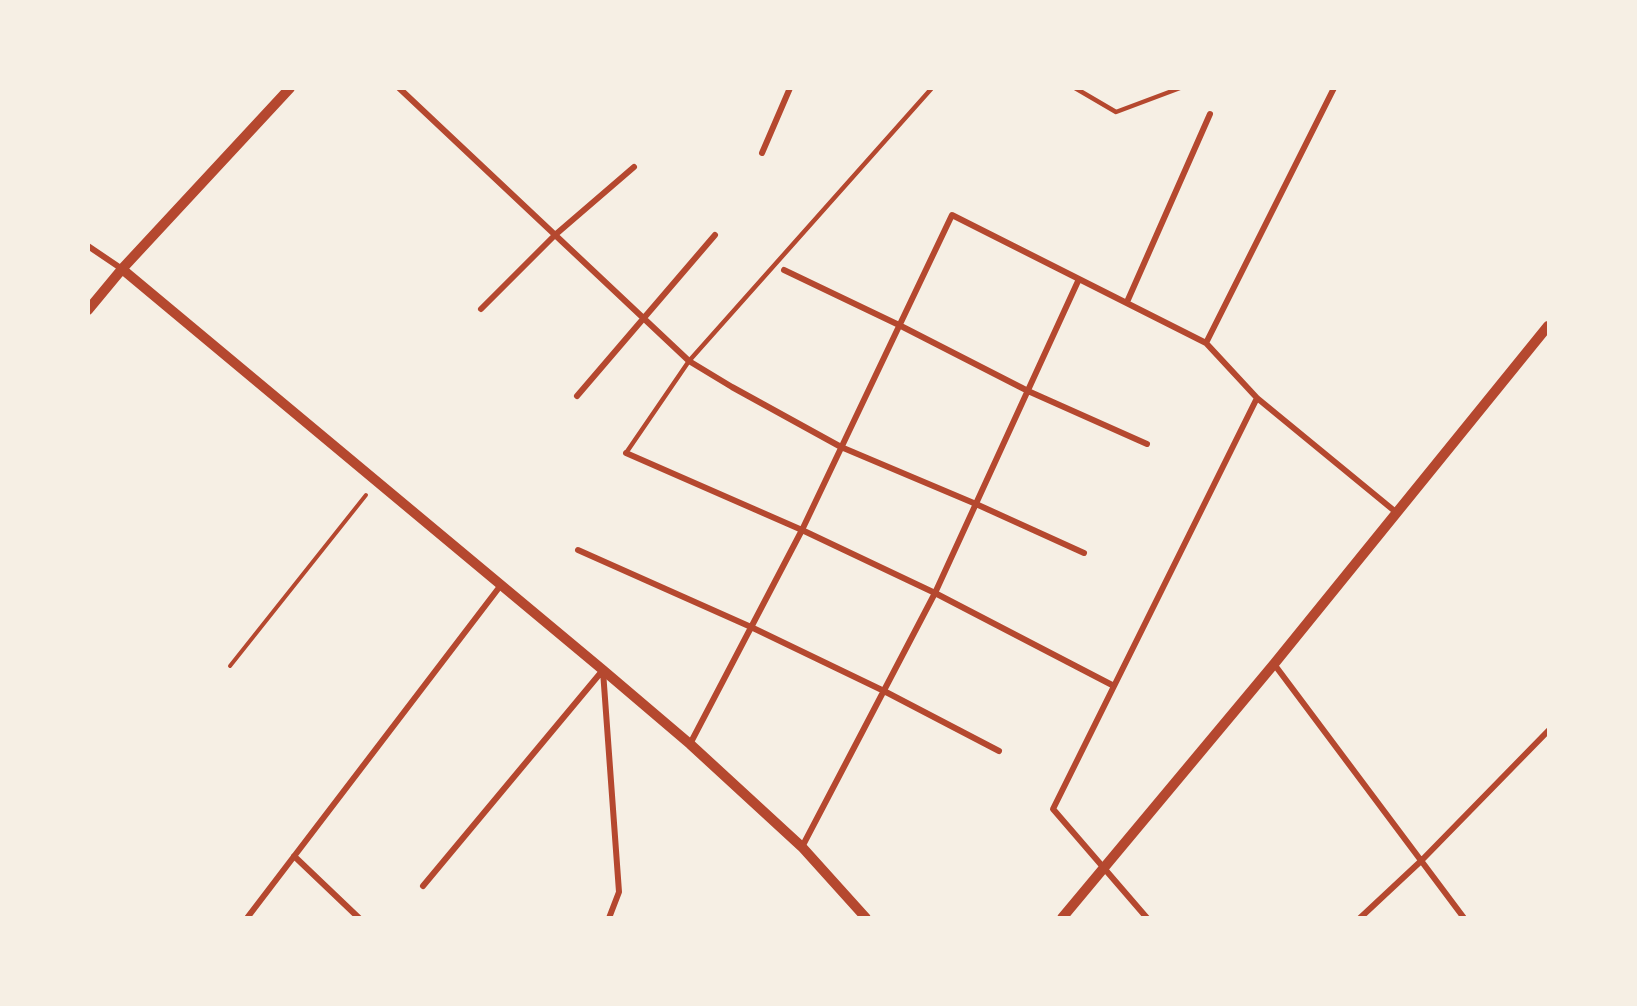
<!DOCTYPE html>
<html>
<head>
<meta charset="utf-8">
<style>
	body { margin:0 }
	#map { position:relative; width:1637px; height:1006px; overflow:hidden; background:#f6efe4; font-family:"DejaVu Sans",sans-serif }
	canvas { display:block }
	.frame { position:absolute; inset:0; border:90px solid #f6efe4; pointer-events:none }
</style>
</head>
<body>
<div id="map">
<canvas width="1637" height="1006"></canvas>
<div class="frame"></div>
</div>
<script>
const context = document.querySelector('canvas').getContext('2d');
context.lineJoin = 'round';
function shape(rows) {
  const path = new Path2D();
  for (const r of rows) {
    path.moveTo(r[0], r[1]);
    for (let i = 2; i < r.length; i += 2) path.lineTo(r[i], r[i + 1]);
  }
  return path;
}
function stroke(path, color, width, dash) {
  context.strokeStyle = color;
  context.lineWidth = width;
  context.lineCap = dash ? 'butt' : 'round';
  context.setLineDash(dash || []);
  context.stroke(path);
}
stroke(shape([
	[230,666,366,495]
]), '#b5482f', 4);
stroke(shape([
	[1075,88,1116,112,1180,88],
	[626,453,689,361,932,88]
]), '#b5482f', 4.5);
stroke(shape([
	[399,88,689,361,732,387,841,447,976,504,1084,553],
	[762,153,790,88],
	[88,246,122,269],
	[784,270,899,325,1028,391,1147,444],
	[1127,302,1210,114],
	[481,309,555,235,634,167],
	[1206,343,1334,88],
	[577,396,715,235],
	[626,453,802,530,935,593,1114,686],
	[578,550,751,627,884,691,999,751],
	[1274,664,1464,918],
	[603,671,619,892,609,918],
	[690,744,802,530,952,215,1206,343,1257,398,1397,513],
	[802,847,935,593,1079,279],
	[294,856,359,918],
	[423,886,603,670],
	[247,918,501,585],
	[1147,918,1053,809,1257,398],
	[1360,918,1421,861,1548,731]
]), '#b5482f', 6);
stroke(shape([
	[122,269,603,670,690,744,802,847,866,918],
	[88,310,122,269,290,88],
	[1062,918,1274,664,1548,326]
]), '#b5482f', 10);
</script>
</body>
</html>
